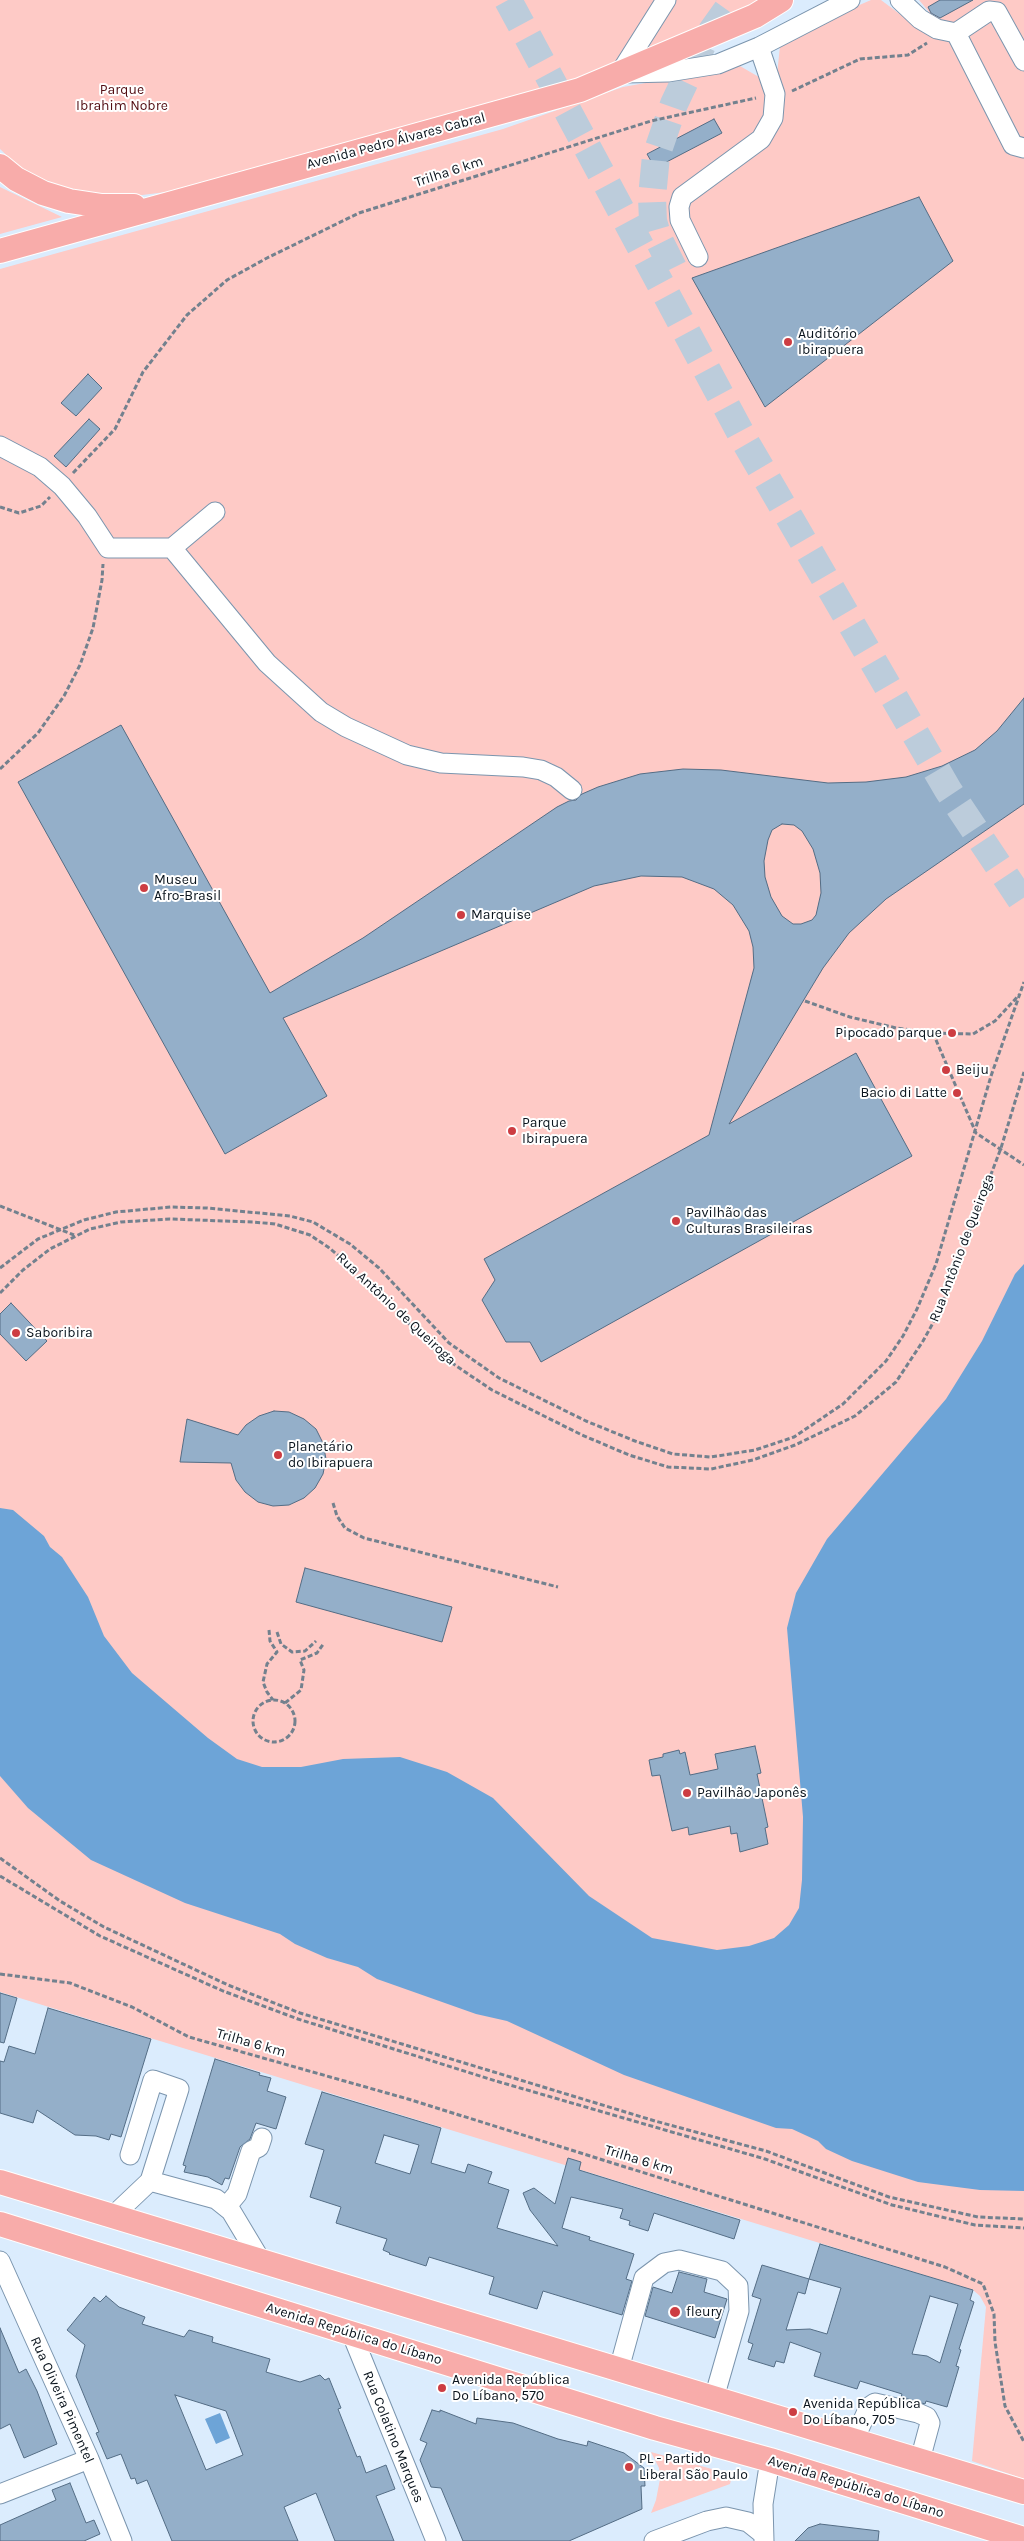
<!DOCTYPE html>
<html>
<head>
<meta charset="utf-8">
<style>
	body { margin:0 }
	canvas { display:block; background:#dbecfd }
</style>
</head>
<body>
<canvas width="1024" height="2541"></canvas>
<script>
const context = document.querySelector('canvas').getContext('2d');
context.lineJoin = 'round';
function fill(path, color) {
  context.fillStyle = color;
  context.fill(path, 'evenodd');
}
function shape(rows) {
  const path = new Path2D();
  for (const r of rows) {
    if (r.length === 3) {
      path.moveTo(r[0] + r[2], r[1]);
      path.arc(r[0], r[1], r[2], 0, 2 * Math.PI);
      continue;
    }
    path.moveTo(r[0], r[1]);
    for (let i = 2; i < r.length; i += 2) path.lineTo(r[i], r[i + 1]);
  }
  return path;
}
function stroke(path, color, width, dash) {
  context.strokeStyle = color;
  context.lineWidth = width;
  context.lineCap = dash ? 'butt' : 'round';
  context.setLineDash(dash || []);
  context.stroke(path);
}
function drawText(font, color, halo, rows, align = 'center') {
  context.font = font + ' Karla,sans-serif';
  context.lineWidth = 4;
  context.setLineDash([]);
  context.textBaseline = 'middle';
  context.strokeStyle = halo;
  context.fillStyle = color;
  for (const [text, x, y, turn = 0] of rows) {
    context.save();
    context.translate(x, y);
    context.rotate((+turn || 0) * Math.PI / 180);
    context.textAlign = isNaN(turn) ? turn : align;
    if (halo) context.strokeText(text, 0, 0);
    context.fillText(text, 0, 0);
    context.restore();
  }
}
fill(shape([
	[0,0,768,0,581,78,470,112,166,192,127,197,82,191,49,183,20,168,0,149],
	[871,0,881,0,913,24,929,12,919,0,1024,0,1024,2479,972,2461,986,2307,980,2296,973,2290,0,1992,0,269,503,129,623,87,740,66,764,80,777,75,780,46,834,16],
	[0,187,62,217,0,234],
	[651,2452,726,2473,732,2476,730,2484,651,2513,656,2500,660,2479,659,2468]
]), '#fecac6');
fill(shape([
	[1024,1264,1024,2191,980,2190,918,2182,852,2161,826,2149,818,2141,792,2129,776,2128,624,2075,507,2021,476,2014,377,1979,358,1967,327,1958,295,1944,280,1934,185,1903,91,1860,28,1808,0,1776,0,1508,13,1510,44,1536,50,1547,62,1557,88,1597,104,1636,132,1673,208,1738,237,1759,262,1767,301,1767,343,1759,400,1757,447,1772,493,1798,589,1896,652,1938,717,1950,749,1946,774,1938,789,1925,799,1908,802,1880,803,1817,787,1628,796,1593,827,1539,946,1399,982,1341,1015,1274],
	[220,2413,230,2438,216,2444,205,2419]
]), '#6da4d7');
const building = shape([
	[940,0,973,0,940,18,931,13,928,7,940,0],
	[714,119,722,133,655,168,647,154,714,119],
	[919,197,953,261,765,407,692,278,919,197],
	[88,374,102,388,76,416,61,403,88,374],
	[89,419,100,429,66,467,54,456,89,419],
	[1024,698,1024,804,886,899,849,933,823,968,729,1124,856,1053,912,1156,541,1362,530,1342,506,1342,482,1300,495,1280,484,1259,709,1135,754,968,753,947,749,931,733,905,714,889,682,877,641,876,594,886,283,1018,327,1096,225,1154,18,782,121,725,270,993,363,938,557,807,569,801,576,800,582,794,598,787,640,774,683,769,721,770,828,783,866,782,906,777,942,766,975,750,997,731,1024,698],
	[782,824,794,825,802,831,813,849,820,873,821,893,816,915,812,920,801,924,793,924,782,916,771,897,765,877,764,861,768,840,772,830,782,824],
	[11,1303,47,1341,26,1361,0,1334,0,1314,11,1303],
	[274,1411,289,1412,304,1419,316,1429,323,1443,326,1459,323,1474,315,1488,304,1498,289,1505,273,1506,258,1502,245,1492,236,1480,231,1463,180,1462,187,1419,238,1435,246,1425,259,1416,274,1411],
	[305,1568,452,1607,442,1642,296,1602,305,1568],
	[755,1746,761,1773,757,1774,768,1827,765,1828,768,1844,740,1852,737,1833,731,1834,730,1826,689,1835,688,1827,672,1831,660,1775,652,1776,649,1760,663,1757,663,1754,679,1750,680,1754,685,1752,690,1775,718,1769,715,1754,755,1746],
	[0,1993,17,1998,4,2043,0,2042,0,1993],
	[48,2008,151,2039,121,2137,111,2134,109,2140,96,2136,75,2135,37,2110,33,2123,0,2113,0,2061,4,2062,9,2046,35,2054,48,2008],
	[215,2059,260,2073,259,2075,271,2078,267,2091,286,2097,276,2129,256,2123,250,2139,240,2147,229,2179,225,2178,222,2185,208,2177,184,2172,186,2166,183,2165,215,2059],
	[322,2092,441,2128,431,2163,465,2173,468,2164,492,2172,488,2183,509,2190,497,2228,558,2246,530,2210,523,2193,534,2188,555,2204,568,2158,581,2162,579,2170,740,2220,734,2239,654,2213,648,2231,629,2225,630,2221,620,2218,623,2209,571,2197,562,2228,590,2237,589,2240,634,2254,626,2279,632,2281,622,2315,543,2291,537,2309,489,2294,494,2277,429,2257,426,2266,389,2254,390,2253,383,2250,387,2239,336,2223,341,2207,310,2197,324,2150,305,2144,322,2092],
	[384,2135,419,2145,410,2174,375,2163,384,2135],
	[820,2244,973,2290,970,2300,974,2302,959,2349,961,2350,956,2366,959,2367,947,2407,926,2401,925,2404,901,2397,902,2394,860,2381,857,2389,814,2376,821,2353,790,2342,784,2363,776,2361,774,2367,748,2359,753,2344,748,2342,761,2299,752,2296,762,2265,809,2279,805,2294,798,2292,786,2330,810,2329,827,2334,841,2288,809,2279,820,2244],
	[930,2296,958,2304,940,2363,927,2356,912,2354,930,2296],
	[679,2272,707,2279,704,2292,727,2299,715,2338,645,2316,653,2287,672,2293,679,2272],
	[106,2296,119,2307,145,2317,142,2324,184,2337,189,2330,213,2337,212,2342,270,2359,266,2372,300,2382,320,2375,325,2380,329,2378,341,2408,338,2409,357,2457,360,2456,366,2473,386,2465,395,2489,376,2496,394,2541,335,2541,316,2493,284,2507,298,2541,172,2541,147,2480,137,2484,135,2478,131,2479,121,2454,107,2459,96,2433,99,2432,76,2376,85,2345,67,2330,94,2297,100,2302,106,2296],
	[175,2395,226,2411,243,2455,206,2470,175,2395],
	[0,2328,19,2373,26,2369,37,2391,57,2444,24,2458,10,2424,0,2429,0,2328],
	[432,2410,440,2412,440,2410,476,2424,477,2418,513,2423,558,2439,587,2446,588,2441,624,2453,644,2468,645,2486,641,2486,642,2509,569,2541,463,2541,441,2488,431,2487,420,2460,427,2443,420,2440,432,2410],
	[70,2483,86,2523,94,2520,100,2534,84,2541,0,2541,0,2525,56,2500,52,2490,70,2483],
	[820,2524,879,2531,878,2541,795,2541,808,2528,820,2524]
]);
fill(building, '#94afc9');
stroke(building, '#546d85', 1);
stroke(shape([
	[508,0,746,443,948,790,1024,904],
	[673,268,658,238,653,221,652,197,656,156,674,104,702,45,734,0]
]), '#bcccdb', 28, [28, 14]);
const minor = shape([
	[900,0,920,19,937,29,956,33,989,11,997,12,1024,61],
	[956,33,1013,145,1024,148],
	[620,73,666,0],
	[626,73,668,72,718,64,759,47,850,0],
	[698,257,680,220,679,207,682,197,761,139,773,118,775,94,759,47],
	[0,446,40,467,62,486,87,516,108,548,172,548,215,512],
	[172,548,267,663,321,712,346,727,407,755,441,763,523,767,541,770,556,777,572,790],
	[130,2155,153,2080,179,2089,150,2181],
	[226,2207,237,2194,251,2151,259,2147,262,2138],
	[112,2217,150,2181,216,2199,231,2211,261,2261],
	[0,2261,89,2459,122,2541],
	[351,2332,436,2541],
	[619,2369,644,2278,664,2263,679,2260,722,2271,738,2286,739,2311,714,2398],
	[854,2440,869,2407,875,2403,918,2413,927,2417,930,2423,920,2460],
	[0,2494,89,2459],
	[654,2541,707,2521,726,2517,748,2522,763,2534],
	[764,2541,763,2504,770,2460]
]);
const major = shape([
	[0,166,16,179,43,193,69,201,102,206,134,206],
	[0,251,580,90,755,16,781,0],
	[0,2182,1024,2492],
	[0,2224,655,2428,770,2460,1024,2539]
]);
stroke(minor, '#7b95ae', 21);
stroke(major, '#fff', 26);
stroke(shape([
	[792,91,860,59,908,55,927,43],
	[73,473,115,429,143,372,187,315,227,280,267,258,359,213,651,121,756,98],
	[0,507,19,513,41,506,50,497],
	[0,769,38,733,64,696,80,665,93,628,102,580,103,564],
	[805,1001,850,1017,896,1028,933,1033,973,1034,995,1021,1020,994],
	[933,1033,976,1133,1024,1165],
	[0,1206,74,1235],
	[0,1268,38,1239,84,1220,116,1212,171,1207,207,1208,290,1216,313,1222,350,1244,379,1268,449,1343,499,1378,586,1421,635,1441,673,1454,711,1457,755,1450,794,1437,843,1404,886,1361,903,1336,917,1309,936,1264,991,1076,1024,982],
	[0,1293,23,1270,50,1249,90,1229,121,1222,170,1219,253,1222,275,1224,310,1235,328,1247,351,1266,443,1357,492,1390,582,1435,629,1455,668,1467,711,1469,753,1460,795,1445,855,1416,896,1382,923,1341,938,1314,1001,1148,1024,1072],
	[333,1503,337,1516,345,1528,364,1538,558,1587],
	[269,1630,270,1641,277,1652,267,1664,263,1682,267,1692,273,1700],
	[277,1632,281,1644,292,1652,305,1651,316,1641],
	[274,1721,21],
	[285,1703,301,1690,304,1670,300,1660,317,1653,324,1643],
	[0,1858,60,1901,104,1927,228,1985,300,2013,655,2121,766,2151,889,2197,978,2217,1024,2219],
	[0,1876,100,1936,223,1991,298,2019,496,2081,765,2159,892,2205,975,2225,1024,2228],
	[0,1974,70,1983,132,2007,189,2037,408,2099,945,2267,983,2284,994,2314,995,2342,1005,2406,1024,2442]
]), '#73818e', 3, [5, 2.5]);
stroke(minor, '#fff', 19);
stroke(major, '#f8acaa', 24);
for (const [x, y, r, color] of [
	[788,342,5,"#cd3d42"],
	[144,888,5,"#cd3d42"],
	[461,915,5,"#cd3d42"],
	[952,1033,5,"#cd3d42"],
	[946,1070,5,"#cd3d42"],
	[957,1093,5,"#cd3d42"],
	[512,1131,5,"#cd3d42"],
	[676,1221,5,"#cd3d42"],
	[16,1333,5,"#cd3d42"],
	[278,1455,5,"#cd3d42"],
	[687,1793,5,"#cd3d42"],
	[675,2312,6,"#cd3d42"],
	[442,2388,5,"#cd3d42"],
	[793,2412,5,"#cd3d42"],
	[629,2467,5,"#cd3d42"]
]) {
  const dot = new Path2D();
  dot.arc(x, y, r, 0, 2 * Math.PI);
  context.fillStyle = color;
  context.fill(dot);
  stroke(dot, '#fff', 2);
}
drawText('14px', '#520d12', '#fff', [
	["Parque",122,90],
	["Ibrahim Nobre",122,106]
]);
drawText('14px', '#0a141d', '#fff', [
	["Avenida Pedro Álvares Cabral",396,141,-15],
	["Trilha 6 km",449,172,-18],
	["Rua Antônio de Queiroga",962,1248,-69],
	["Rua Antônio de Queiroga",396,1309,43],
	["Trilha 6 km",251,2043,16],
	["Trilha 6 km",639,2160,17],
	["Avenida República do Líbano",354,2334,17],
	["Rua Oliveira Pimentel",62,2400,66],
	["Rua Colatino Marques",393,2437,68],
	["Avenida República do Líbano",856,2487,17]
]);
drawText('14px', '#0a141d', '#fff', [
	["Auditório",798,334],
	["Ibirapuera",798,350],
	["Museu",154,880],
	["Afro-Brasil",154,896],
	["Marquise",471,915],
	["Pipocado parque",942,1033,"right"],
	["Beiju",956,1070],
	["Bacio di Latte",947,1093,"right"],
	["Parque",522,1123],
	["Ibirapuera",522,1139],
	["Pavilhão das",686,1213],
	["Culturas Brasileiras",686,1229],
	["Saboribira",26,1333],
	["Planetário",288,1447],
	["do Ibirapuera",288,1463],
	["Pavilhão Japonês",697,1793],
	["fleury",686,2312],
	["Avenida República",452,2380],
	["Do Líbano, 570",452,2396],
	["Avenida República",803,2404],
	["Do Líbano, 705",803,2420],
	["PL - Partido",639,2459],
	["Liberal São Paulo",639,2475]
], 'left');
</script>
</body>
</html>
